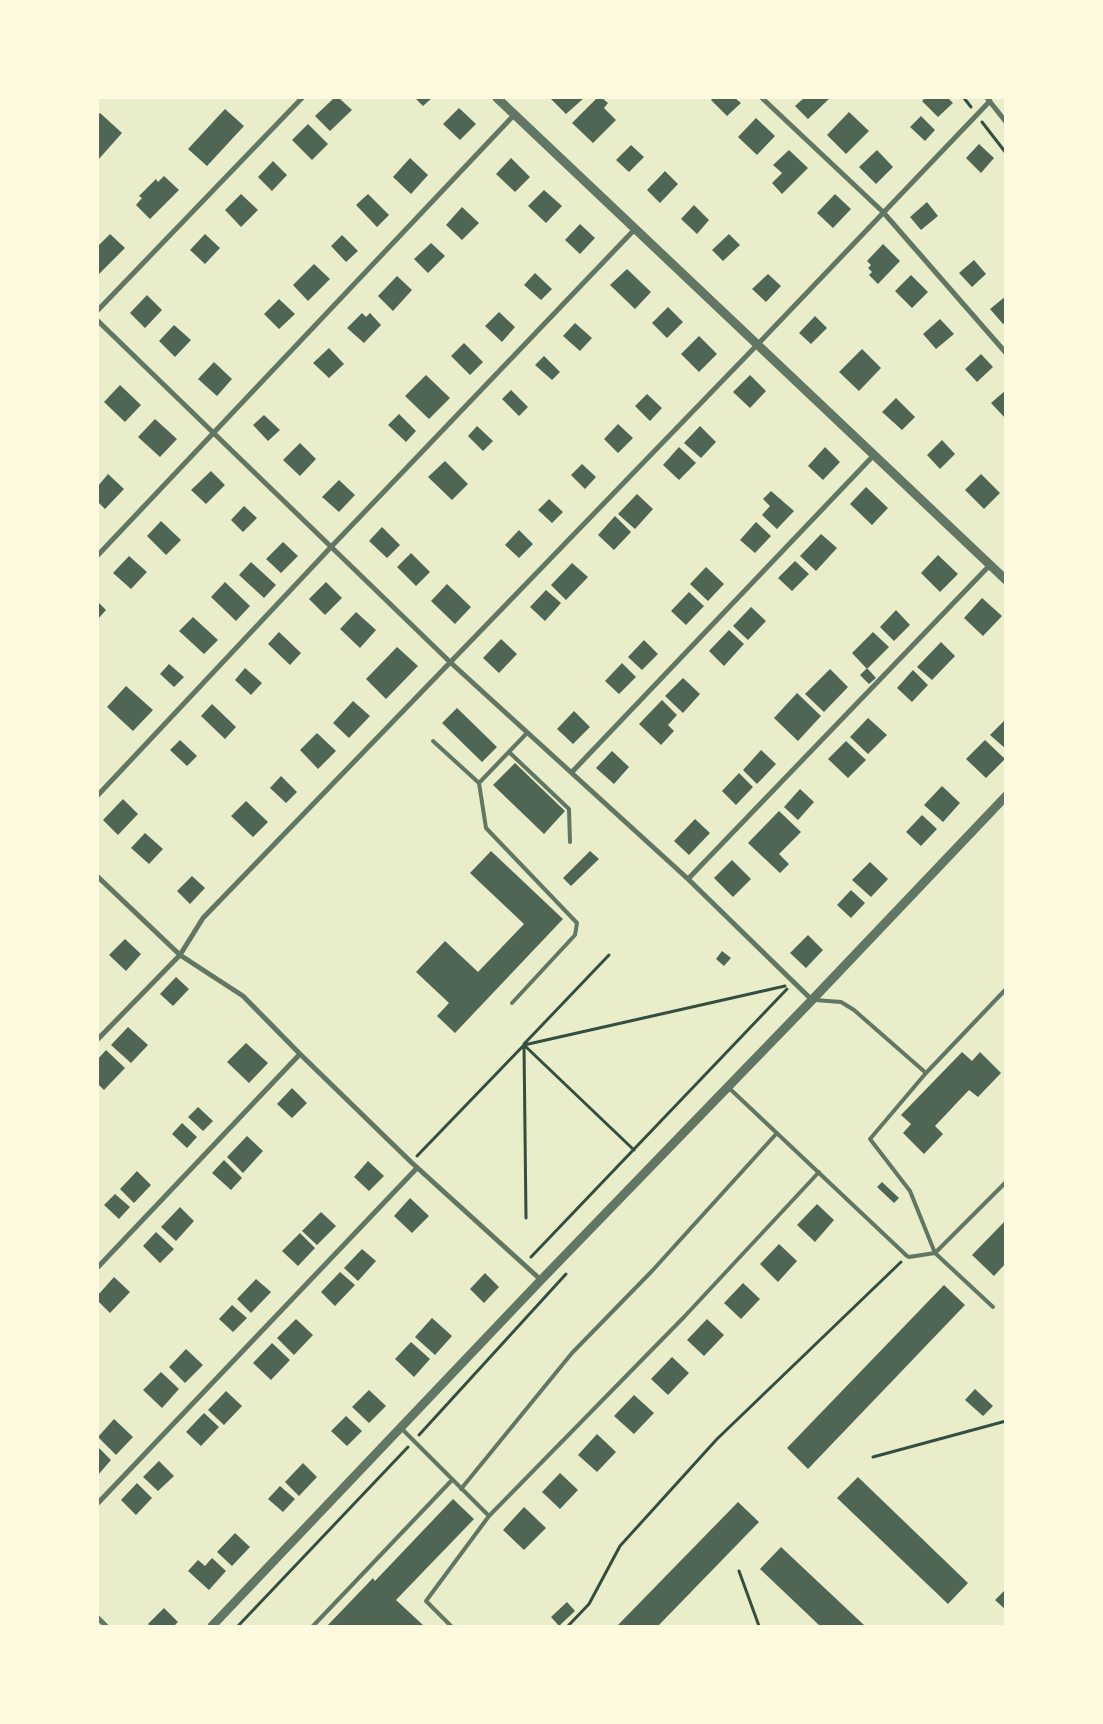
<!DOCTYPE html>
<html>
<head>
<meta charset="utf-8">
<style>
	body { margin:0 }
	#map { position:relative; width:1103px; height:1724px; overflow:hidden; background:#e9edc9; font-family:Rubik,sans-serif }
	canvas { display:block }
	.frame { position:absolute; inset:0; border:99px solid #fefae0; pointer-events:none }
</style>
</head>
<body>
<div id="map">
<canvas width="1103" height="1724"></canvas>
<div class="frame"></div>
</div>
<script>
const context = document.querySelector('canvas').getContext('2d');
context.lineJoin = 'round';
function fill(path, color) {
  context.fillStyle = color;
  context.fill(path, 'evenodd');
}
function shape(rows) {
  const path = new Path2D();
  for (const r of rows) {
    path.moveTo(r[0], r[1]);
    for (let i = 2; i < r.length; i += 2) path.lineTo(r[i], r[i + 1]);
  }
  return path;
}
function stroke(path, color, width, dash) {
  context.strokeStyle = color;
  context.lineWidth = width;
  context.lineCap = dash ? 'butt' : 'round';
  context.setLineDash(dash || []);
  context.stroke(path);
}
fill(shape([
	[334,98,339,98,352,110,330,131,315,116],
	[415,98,432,98,423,106],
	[552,98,584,98,566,114,551,99],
	[597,98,602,98,608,103,604,108,616,120,593,143,572,123],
	[713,98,735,98,741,103,727,116,711,100],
	[804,98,830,98,808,119,795,106],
	[925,98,948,98,953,103,938,117,922,101],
	[459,108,476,124,460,140,443,124],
	[225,109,244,126,207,166,188,149],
	[849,112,869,131,846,154,827,135],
	[100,113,122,133,98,160,98,115],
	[921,116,935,130,925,141,910,127],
	[756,118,775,136,757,155,738,137],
	[308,124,328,144,312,160,292,140],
	[979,144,994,158,981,173,966,158],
	[631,145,644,157,629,172,616,160],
	[789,150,808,168,782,194,772,183,782,173,773,165],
	[877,150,893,167,876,184,859,167],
	[410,158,428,175,411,194,393,177],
	[511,158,530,177,515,192,496,174],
	[273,161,287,175,272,191,258,177],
	[665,171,678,184,660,203,647,190],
	[164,176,179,190,150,219,136,205,142,198,139,196,156,179,158,182],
	[544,190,562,206,546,223,528,206],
	[241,194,258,210,241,227,225,210],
	[368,194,389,215,377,227,356,205],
	[835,194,851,209,833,228,817,213],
	[927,202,938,216,921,230,910,217],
	[694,205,709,220,697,234,681,219],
	[462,207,479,223,462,240,446,225],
	[580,224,595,238,580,254,565,240],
	[110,234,125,248,98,275,98,246],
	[205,234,220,248,205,264,190,250],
	[729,234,740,245,723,261,712,250],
	[342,235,358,251,346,262,331,246],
	[431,243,445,256,428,273,414,259],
	[883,244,900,261,878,284,869,275,872,272,868,268,871,265,867,261],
	[974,260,986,274,972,287,959,273],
	[314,264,330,279,308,301,293,285],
	[627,269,651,292,635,309,610,285],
	[535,273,552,289,541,300,524,285],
	[768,274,781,286,766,302,752,289],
	[911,275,928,292,912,308,895,291],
	[397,276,412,290,393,311,378,296],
	[147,295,162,310,145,328,130,313],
	[1006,296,1006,322,1003,324,990,309],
	[279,299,295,314,279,329,264,314],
	[668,307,683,322,667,338,652,323],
	[499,312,515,327,502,342,485,326],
	[362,313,366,317,370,313,381,325,364,343,347,328],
	[815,316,827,328,811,344,799,333],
	[940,319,954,334,936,349,923,334],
	[575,323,592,338,580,351,563,336],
	[174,325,191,340,175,357,159,341],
	[699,336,717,354,699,372,681,354],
	[464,343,483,362,470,375,451,356],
	[329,348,344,364,329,378,313,363],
	[862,349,881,368,859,391,839,372],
	[981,354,993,367,977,382,965,369],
	[544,356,560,372,552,380,535,365],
	[214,362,232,379,217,396,198,379],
	[426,375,450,398,429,419,405,396],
	[750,375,766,391,750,408,733,392],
	[120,385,141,405,125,422,104,402],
	[511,390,528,407,519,416,502,399],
	[1006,390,1006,419,991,403],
	[647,394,662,408,650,421,635,406],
	[896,398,915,417,902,430,882,412],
	[399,414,416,431,406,442,388,425],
	[264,415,280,430,268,441,253,425],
	[155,419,177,439,160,457,138,437],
	[618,424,633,438,618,453,604,439],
	[477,426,493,441,483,451,468,436],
	[700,426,716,442,701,458,684,443],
	[942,440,955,454,940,469,927,455],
	[300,443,316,459,300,476,283,460],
	[679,447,696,463,679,480,663,465],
	[825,447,840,462,823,480,808,466],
	[445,461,468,484,452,500,428,477],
	[582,464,596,477,585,489,571,475],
	[211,471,225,485,206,504,191,490],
	[108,474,124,489,105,509,98,502,98,486],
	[981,474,1000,493,984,509,965,490],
	[339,480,355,495,339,512,322,497],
	[866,487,888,508,872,525,850,504],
	[771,491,794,511,777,529,762,515,770,506,763,499],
	[637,494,653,509,635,529,618,514],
	[549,499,563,512,552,523,538,510],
	[244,506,257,518,243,532,231,520],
	[615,516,631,532,614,550,598,535],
	[161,521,181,540,166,555,147,536],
	[756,522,771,536,755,553,740,540],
	[382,527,400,545,387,558,369,541],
	[519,530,533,544,519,558,505,545],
	[821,534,837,548,816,571,800,556],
	[283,542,298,556,281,573,266,559],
	[411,553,430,572,416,586,397,567],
	[938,555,958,574,940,592,921,573],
	[129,556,147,572,131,589,113,573],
	[795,561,809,574,792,591,778,578],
	[251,562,276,585,264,598,239,575],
	[572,563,588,577,566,600,551,585],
	[706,567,724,584,708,601,690,584],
	[225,582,250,606,236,621,211,597],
	[326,582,342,598,325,615,309,599],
	[447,584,471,607,455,624,431,601],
	[546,590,561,603,545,621,530,607],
	[689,592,704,606,686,625,671,611],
	[982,598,1002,616,983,636,964,618],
	[98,602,106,610,98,619],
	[751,607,766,621,748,640,733,626],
	[896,610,910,625,894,641,880,627],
	[356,612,376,630,360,648,340,629],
	[193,617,218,640,204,654,179,631],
	[729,630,744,644,724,666,709,651],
	[279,632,301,653,290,665,268,644],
	[873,632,889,647,867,669,852,653],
	[501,639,517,654,499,673,483,658],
	[644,640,658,654,642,670,628,657],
	[941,642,955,656,932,680,917,667],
	[397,647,418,666,386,699,366,679],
	[622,663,636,677,619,694,605,681],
	[169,664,184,677,174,687,160,674],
	[245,668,262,683,251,695,235,680],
	[867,668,876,678,869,684,860,675],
	[830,669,848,687,824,712,805,694],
	[913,670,928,685,912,702,897,688],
	[683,678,700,694,683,713,665,696],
	[126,686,153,710,133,731,107,707],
	[797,693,821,716,798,741,774,718],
	[662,700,677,715,668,725,674,731,661,745,639,724],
	[353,701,370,716,349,738,333,723],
	[212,704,236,727,225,739,201,716],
	[457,708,497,747,482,762,442,723],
	[574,711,590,727,573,744,557,729],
	[868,718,887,735,868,754,850,737],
	[1006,719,1006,749,990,735],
	[317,733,336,751,318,769,300,750],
	[180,740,197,756,187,766,170,750],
	[985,740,1005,759,986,778,966,759],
	[846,741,866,760,848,778,828,759],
	[761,750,776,764,757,784,743,770],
	[612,751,629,767,614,784,596,768],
	[515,763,565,811,544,834,493,785],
	[739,773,753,787,736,805,722,791],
	[281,776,297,792,286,803,270,788],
	[942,786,960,803,943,822,924,805],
	[800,789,814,802,798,820,784,807],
	[123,799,138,814,118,835,103,820],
	[246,801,268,822,253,837,231,816],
	[779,811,801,832,779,854,789,864,780,873,748,843],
	[922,815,937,829,921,846,906,832],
	[695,819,710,833,689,855,674,841],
	[145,833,163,849,149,864,131,848],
	[491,851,563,919,455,1033,437,1016,449,1003,416,972,445,941,478,972,524,924,470,873],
	[590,851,599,859,571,886,563,878],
	[732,860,751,879,733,897,714,878],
	[870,862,888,879,871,897,852,880],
	[192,876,205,888,190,904,177,891],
	[851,890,865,903,851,918,837,905],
	[808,935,823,950,806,968,790,953],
	[125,939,141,954,126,971,109,955],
	[722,951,731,958,724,966,716,959],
	[176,977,189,989,173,1006,160,994],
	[128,1027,148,1045,131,1063,111,1045],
	[246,1043,268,1063,249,1083,227,1062],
	[106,1050,125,1068,104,1090,98,1084,98,1059],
	[962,1052,972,1061,980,1052,1001,1073,978,1097,969,1090,935,1126,943,1134,924,1154,903,1133,911,1124,901,1115],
	[292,1088,307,1103,292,1118,277,1104],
	[198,1107,213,1121,203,1131,188,1117],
	[182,1123,197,1137,187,1148,172,1134],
	[247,1136,263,1151,243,1173,227,1157],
	[224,1160,242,1178,231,1190,212,1173],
	[368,1161,384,1176,369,1191,354,1177],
	[137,1171,151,1185,134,1203,120,1189],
	[882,1182,899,1198,894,1203,877,1187],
	[115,1194,130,1207,119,1219,104,1205],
	[410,1198,429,1216,412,1233,394,1216],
	[817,1204,834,1220,815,1242,797,1225],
	[180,1207,194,1221,176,1241,161,1227],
	[321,1212,336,1226,317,1245,302,1231],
	[1006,1220,1006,1263,994,1276,972,1255],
	[156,1232,174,1249,160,1263,143,1246],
	[300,1233,315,1248,298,1266,282,1251],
	[779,1244,797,1261,778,1282,760,1264],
	[362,1249,376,1261,358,1281,344,1268],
	[340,1272,355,1285,335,1306,321,1292],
	[485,1273,499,1287,484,1303,470,1289],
	[114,1277,130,1292,110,1313,98,1301,98,1295],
	[256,1279,271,1292,251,1313,237,1299],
	[743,1283,760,1299,741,1319,724,1303],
	[944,1285,965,1305,808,1469,787,1448],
	[232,1305,247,1318,233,1332,219,1319],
	[432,1318,452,1336,435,1355,415,1337],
	[296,1319,313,1335,294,1355,277,1338],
	[707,1319,724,1335,704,1356,687,1340],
	[411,1342,430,1359,414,1377,395,1359],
	[272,1343,290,1360,271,1380,253,1363],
	[186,1349,203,1365,185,1383,169,1367],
	[672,1357,689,1373,668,1395,651,1379],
	[161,1372,179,1389,162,1408,143,1390],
	[975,1389,993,1406,983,1416,965,1400],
	[369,1390,386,1406,369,1423,352,1407],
	[226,1391,242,1406,224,1425,208,1410],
	[634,1395,654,1413,634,1434,614,1416],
	[204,1413,219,1427,201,1446,186,1432],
	[346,1416,362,1431,347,1446,331,1431],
	[114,1419,133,1437,116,1455,98,1437],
	[597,1434,616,1452,597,1472,578,1455],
	[98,1447,111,1460,98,1475],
	[159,1461,174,1476,158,1491,143,1477],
	[303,1463,317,1477,299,1496,285,1482],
	[560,1473,578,1490,560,1509,542,1492],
	[858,1477,968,1583,948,1604,837,1498],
	[137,1483,152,1498,136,1515,121,1500],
	[280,1486,295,1499,283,1512,268,1499],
	[453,1499,474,1519,396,1600,424,1626,327,1626,373,1578,375,1581],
	[738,1502,759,1522,658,1626,617,1626],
	[524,1507,546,1528,524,1550,503,1530],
	[235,1533,250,1547,232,1566,217,1552],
	[781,1547,865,1626,820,1626,760,1569],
	[212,1558,226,1571,209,1590,188,1571,198,1560,205,1566],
	[1006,1589,1006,1610,995,1600],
	[567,1602,575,1611,559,1626,551,1617],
	[164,1608,178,1622,174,1626,150,1626,148,1624]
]), '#4f6655');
stroke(shape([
	[964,98,971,107],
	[982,122,1006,153],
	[524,1044,609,955],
	[417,1156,524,1045,634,1150],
	[526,1218,524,1045,785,986],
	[531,1257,787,989],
	[419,1435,566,1274],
	[873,1457,1006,1421],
	[739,1571,759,1626],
	[238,1626,408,1447],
	[568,1626,589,1604,620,1546,717,1439,901,1262]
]), '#344e41', 3);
stroke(shape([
	[433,741,479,783],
	[509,752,569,809,570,842],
	[815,1000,841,1002,854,1010,926,1073,1006,989],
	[512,1003,575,935,577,923,486,828,479,783,527,733],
	[926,1073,870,1139,910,1191,935,1253,1006,1182],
	[728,1087,907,1256,909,1257,935,1253,993,1307],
	[401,1428,489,1516,684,1317,819,1172],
	[461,1489,572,1353,652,1271,777,1133],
	[313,1626,452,1480],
	[451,1626,426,1601,489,1516]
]), '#617663', 4);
stroke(shape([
	[762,98,883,212,1006,353],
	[987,98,1006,122],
	[98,310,302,98],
	[98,321,450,662,688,879,812,1000],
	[98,555,515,114],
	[572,772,874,455],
	[98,795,331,547,635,229],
	[98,877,180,955,243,996,300,1054,411,1162,541,1280],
	[688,879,990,565],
	[98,1039,180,955,203,918,757,345,990,101],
	[98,1267,300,1054],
	[98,1503,417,1168],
	[98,1618,106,1626]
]), '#617663', 5);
stroke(shape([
	[497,98,1006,580],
	[212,1626,541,1280,812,1000,1006,796]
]), '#617663', 9);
</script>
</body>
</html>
